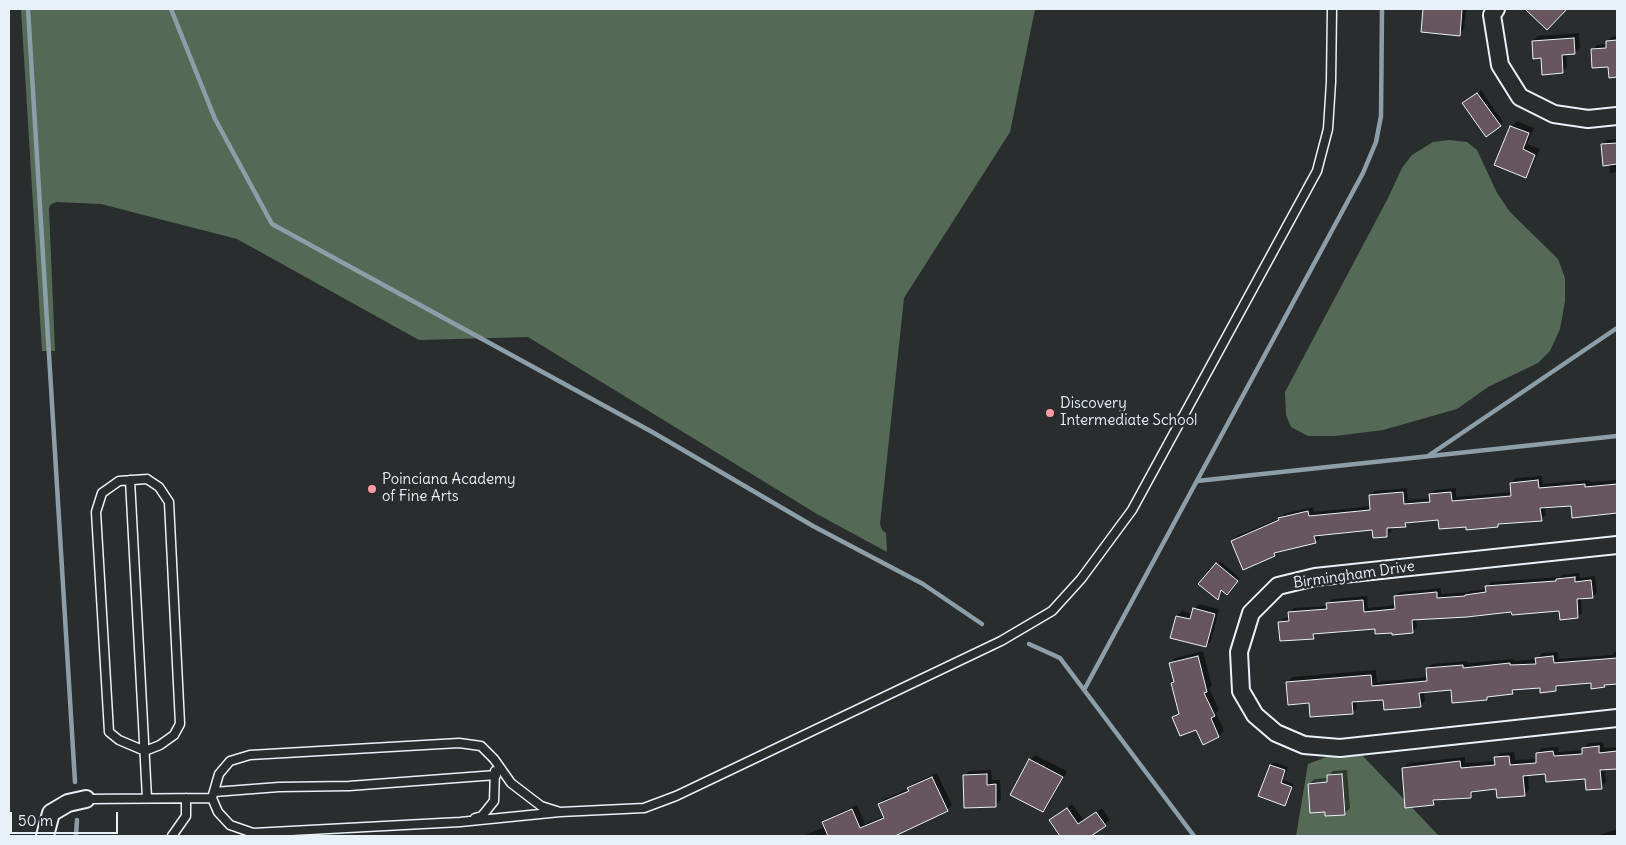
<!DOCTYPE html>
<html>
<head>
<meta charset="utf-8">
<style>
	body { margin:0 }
	#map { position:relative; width:1626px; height:845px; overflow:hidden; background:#2a2d2e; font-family:Delius,sans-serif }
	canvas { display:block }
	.frame { position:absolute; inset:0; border:10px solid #e8f1f8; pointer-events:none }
	.scale { position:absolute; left:10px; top:812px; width:108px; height:22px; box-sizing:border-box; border:2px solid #e8f1f8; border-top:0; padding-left:6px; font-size:15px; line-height:18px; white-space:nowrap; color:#e8f1f8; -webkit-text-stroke:4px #2a2d2e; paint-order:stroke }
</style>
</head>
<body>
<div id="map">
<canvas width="1626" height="845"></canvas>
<div class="frame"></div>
<div class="scale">50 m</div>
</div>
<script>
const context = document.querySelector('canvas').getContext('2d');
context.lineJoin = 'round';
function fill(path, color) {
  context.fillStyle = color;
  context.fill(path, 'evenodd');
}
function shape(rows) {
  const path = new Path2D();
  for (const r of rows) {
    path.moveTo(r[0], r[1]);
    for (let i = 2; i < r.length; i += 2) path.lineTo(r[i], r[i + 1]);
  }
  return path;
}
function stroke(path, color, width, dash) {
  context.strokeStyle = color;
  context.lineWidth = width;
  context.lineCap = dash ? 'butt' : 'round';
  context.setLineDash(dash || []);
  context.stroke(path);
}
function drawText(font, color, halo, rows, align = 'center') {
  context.font = font + ' Delius,sans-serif';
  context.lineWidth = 5;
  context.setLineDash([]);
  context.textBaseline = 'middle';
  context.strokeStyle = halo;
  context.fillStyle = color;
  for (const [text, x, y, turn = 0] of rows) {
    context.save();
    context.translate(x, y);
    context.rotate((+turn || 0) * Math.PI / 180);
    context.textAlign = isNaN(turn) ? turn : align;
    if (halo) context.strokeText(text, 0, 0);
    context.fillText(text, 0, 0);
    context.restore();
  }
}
fill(shape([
	[21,9,1035,9,1010,132,904,298,880,524,882,530,886,533,887,552,817,514,528,337,419,340,237,239,101,204,56,202,50,205,49,209,55,351,42,351],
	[1449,140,1467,142,1477,150,1497,193,1510,212,1558,259,1565,278,1565,301,1560,329,1550,351,1538,363,1488,387,1457,409,1383,430,1335,436,1308,436,1291,427,1286,415,1285,392,1387,200,1402,168,1412,155,1433,142],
	[1361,754,1439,836,1296,836,1308,764,1329,756]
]), '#556a56');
fill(shape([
	[1425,9,1466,9,1464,29,1459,34,1423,31],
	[1587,9,1604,9,1587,10],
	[1579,33,1580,48,1575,53,1566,53,1567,67,1562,72,1533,41,1538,36],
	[1617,36,1617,70,1617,65,1592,50,1597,45,1607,44,1607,41,1612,37],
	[1481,90,1503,122,1500,125,1467,100],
	[1517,121,1534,128,1527,144,1540,149,1530,171,1525,176,1496,164,1512,126],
	[1617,139,1617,172,1610,173,1609,164,1602,145,1607,140],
	[1542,476,1543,484,1589,480,1590,482,1617,480,1617,512,1573,516,1572,505,1545,507,1546,515,1541,519,1500,523,1498,526,1467,526,1440,519,1409,522,1405,525,1391,526,1392,531,1387,536,1373,529,1319,534,1320,538,1315,542,1278,551,1275,555,1232,541,1237,536,1282,517,1284,514,1313,507,1314,512,1371,506,1370,496,1375,491,1407,488,1408,500,1431,498,1431,494,1435,490,1456,488,1456,497,1512,492,1511,483,1516,478],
	[1220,561,1240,578,1230,590,1222,590,1221,596,1218,598,1217,564],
	[1579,573,1580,578,1595,576,1597,592,1592,597,1581,598,1582,613,1578,617,1560,610,1513,610,1416,619,1417,627,1412,632,1393,631,1376,628,1318,633,1313,638,1279,623,1284,618,1290,618,1289,613,1294,608,1328,606,1328,604,1332,599,1367,596,1368,608,1396,605,1395,597,1400,592,1441,588,1441,594,1469,592,1470,591,1487,589,1487,587,1491,582,1560,577,1562,575],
	[1199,604,1219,609,1211,641,1206,646,1171,637,1177,616,1182,611,1193,614,1194,609],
	[1617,650,1617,683,1607,683,1604,686,1592,682,1561,685,1556,690,1541,687,1517,689,1512,693,1490,695,1487,699,1452,689,1424,692,1425,701,1420,706,1384,698,1356,700,1357,708,1352,713,1310,702,1287,682,1292,677,1376,670,1377,682,1428,677,1427,669,1432,664,1467,661,1468,663,1514,659,1515,661,1537,659,1542,653,1558,652,1558,659,1612,655],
	[1203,651,1212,686,1209,688,1219,710,1216,713,1224,731,1219,736,1173,717,1180,711,1172,684,1175,681,1170,663,1175,658],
	[1603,742,1604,748,1617,747,1617,768,1605,769,1606,782,1601,787,1586,778,1546,773,1528,774,1529,790,1524,795,1498,788,1476,791,1471,796,1439,799,1433,804,1403,769,1408,763,1465,757,1465,763,1495,761,1495,758,1500,753,1514,752,1515,760,1537,759,1537,753,1542,748,1558,747,1559,752,1583,750,1588,743],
	[1035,755,1067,771,1048,806,1043,811,1030,760],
	[1274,762,1288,767,1283,780,1294,784,1288,801,1285,804,1260,795,1271,765],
	[991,770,992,780,1000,780,1001,800,996,805,964,776,969,771],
	[1347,770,1350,808,1345,813,1326,815,1326,811,1309,784,1314,779,1328,778,1328,776,1333,771],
	[937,773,952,805,947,810,890,836,803,836,825,827,823,822,828,818,857,805,865,824,884,816,879,804,884,799,909,789,914,783],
	[1072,804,1084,820,1102,808,1110,820,1088,836,1062,836,1051,820],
	[1617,829,1617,836,1597,836]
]), '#0007');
stroke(shape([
	[28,9,75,782],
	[171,9,215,119,272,224,654,433,813,526,923,584,982,624],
	[1428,456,1617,328],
	[1197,481,1617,436],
	[1029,644,1060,658,1194,836],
	[1084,690,1363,173,1376,142,1381,116,1382,9],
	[76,836,77,820]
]), '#8c9ea8', 4.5);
const building = shape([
	[1423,9,1462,9,1460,36,1421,32,1423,9],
	[1525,9,1567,9,1547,30,1525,9],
	[1574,38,1575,54,1562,55,1563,73,1542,75,1541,58,1533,59,1532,41,1574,38],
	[1617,40,1617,77,1609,78,1608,67,1592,68,1591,49,1606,48,1606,41,1617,40],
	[1477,93,1501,126,1486,137,1462,103,1477,93],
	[1510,126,1529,133,1523,149,1535,155,1526,178,1494,165,1510,126],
	[1617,143,1617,164,1603,166,1601,144,1617,143],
	[1538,480,1539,488,1585,484,1585,487,1617,484,1617,513,1572,518,1571,506,1540,508,1542,521,1498,524,1498,527,1466,530,1466,527,1439,529,1438,520,1405,523,1406,527,1387,528,1387,537,1373,538,1372,530,1314,536,1316,543,1274,553,1275,556,1243,570,1231,541,1279,520,1278,518,1308,511,1309,516,1370,510,1369,495,1403,492,1404,504,1430,502,1429,494,1451,492,1452,501,1511,496,1510,483,1538,480],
	[1216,563,1238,581,1227,595,1221,590,1218,600,1198,584,1216,563],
	[1575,577,1575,582,1591,580,1593,598,1577,599,1578,618,1560,620,1559,611,1512,615,1511,612,1467,617,1412,620,1413,633,1392,635,1392,633,1375,634,1375,629,1313,634,1314,639,1280,641,1278,622,1289,621,1288,612,1327,609,1326,603,1363,600,1364,612,1395,609,1394,596,1437,592,1437,598,1465,596,1465,595,1486,592,1485,586,1556,581,1556,579,1575,577],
	[1193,608,1215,614,1206,647,1170,638,1176,616,1190,619,1193,608],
	[1198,656,1207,692,1204,693,1215,716,1211,718,1219,737,1203,745,1196,730,1180,736,1172,717,1179,714,1171,683,1174,682,1169,663,1198,656],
	[1553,656,1554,663,1617,658,1617,684,1604,685,1605,687,1591,689,1591,683,1556,686,1556,691,1540,693,1540,688,1512,690,1513,694,1487,697,1487,700,1452,703,1451,690,1419,693,1421,707,1384,710,1383,700,1352,702,1353,714,1338,715,1310,717,1309,703,1288,705,1286,682,1371,675,1372,686,1427,681,1426,668,1463,665,1463,668,1510,663,1510,665,1536,664,1535,658,1553,656],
	[1599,746,1599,753,1617,751,1617,769,1600,770,1602,789,1586,790,1585,779,1546,782,1545,774,1523,776,1525,796,1497,798,1496,789,1471,792,1471,798,1433,800,1434,805,1405,808,1402,768,1460,761,1461,768,1495,765,1494,757,1509,756,1510,765,1536,763,1536,753,1553,751,1554,756,1582,754,1582,748,1599,746],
	[1029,759,1063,777,1043,812,1010,795,1029,759],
	[1270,765,1285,770,1281,783,1292,787,1285,806,1258,796,1270,765],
	[987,774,987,785,996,784,996,807,964,808,963,775,987,774],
	[1342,774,1345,815,1325,816,1325,812,1310,813,1308,784,1327,782,1327,775,1342,774],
	[932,777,948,811,895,836,828,836,822,822,852,809,860,828,884,818,878,804,909,791,907,788,932,777],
	[1067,808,1078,824,1096,812,1106,826,1091,836,1060,836,1049,820,1067,808]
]);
fill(building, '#67565e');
stroke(building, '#e8f1f8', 1);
const service = shape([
	[147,479,159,487,169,502,180,724,174,735,160,745,145,751,119,740,109,732,96,512,102,493,119,481,147,479],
	[130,480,147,798],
	[214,792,279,787,349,786,496,775],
	[86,799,212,798],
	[560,812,541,806,511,783,494,759,481,746,459,743,250,755,230,761,219,774,212,798,218,812,230,825,253,833,460,822,560,812,644,808,676,796,1001,641,1052,611,1081,579,1132,510,1317,171,1328,129,1331,82,1332,9],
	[475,818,482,816,494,801,495,771],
	[172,836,186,816,186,798]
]);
const minor = shape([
	[1496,9,1492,15,1500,65,1520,97,1554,114,1588,119,1617,116],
	[1617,545,1315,577,1278,586,1251,613,1239,652,1241,691,1255,715,1276,733,1304,745,1340,748,1617,718],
	[45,836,51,813,68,803,86,799]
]);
stroke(service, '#e8f1f8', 11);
stroke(minor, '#e8f1f8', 20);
stroke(service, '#2a2d2e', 8);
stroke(minor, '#2a2d2e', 16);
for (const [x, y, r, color] of [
	[1050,413,5,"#ff9aa2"],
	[372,489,5,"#ff9aa2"]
]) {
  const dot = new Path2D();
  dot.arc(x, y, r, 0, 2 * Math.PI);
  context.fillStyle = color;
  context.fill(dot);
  stroke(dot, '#2a2d2e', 2);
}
drawText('15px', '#e8f1f8', '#2a2d2e', [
	["Discovery",1060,404],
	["Intermediate School",1060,421],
	["Poinciana Academy",382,480],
	["of Fine Arts",382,497]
], 'left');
drawText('15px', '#e8f1f8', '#2a2d2e', [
	["Birmingham Drive",1354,575,-8]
]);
</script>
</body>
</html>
